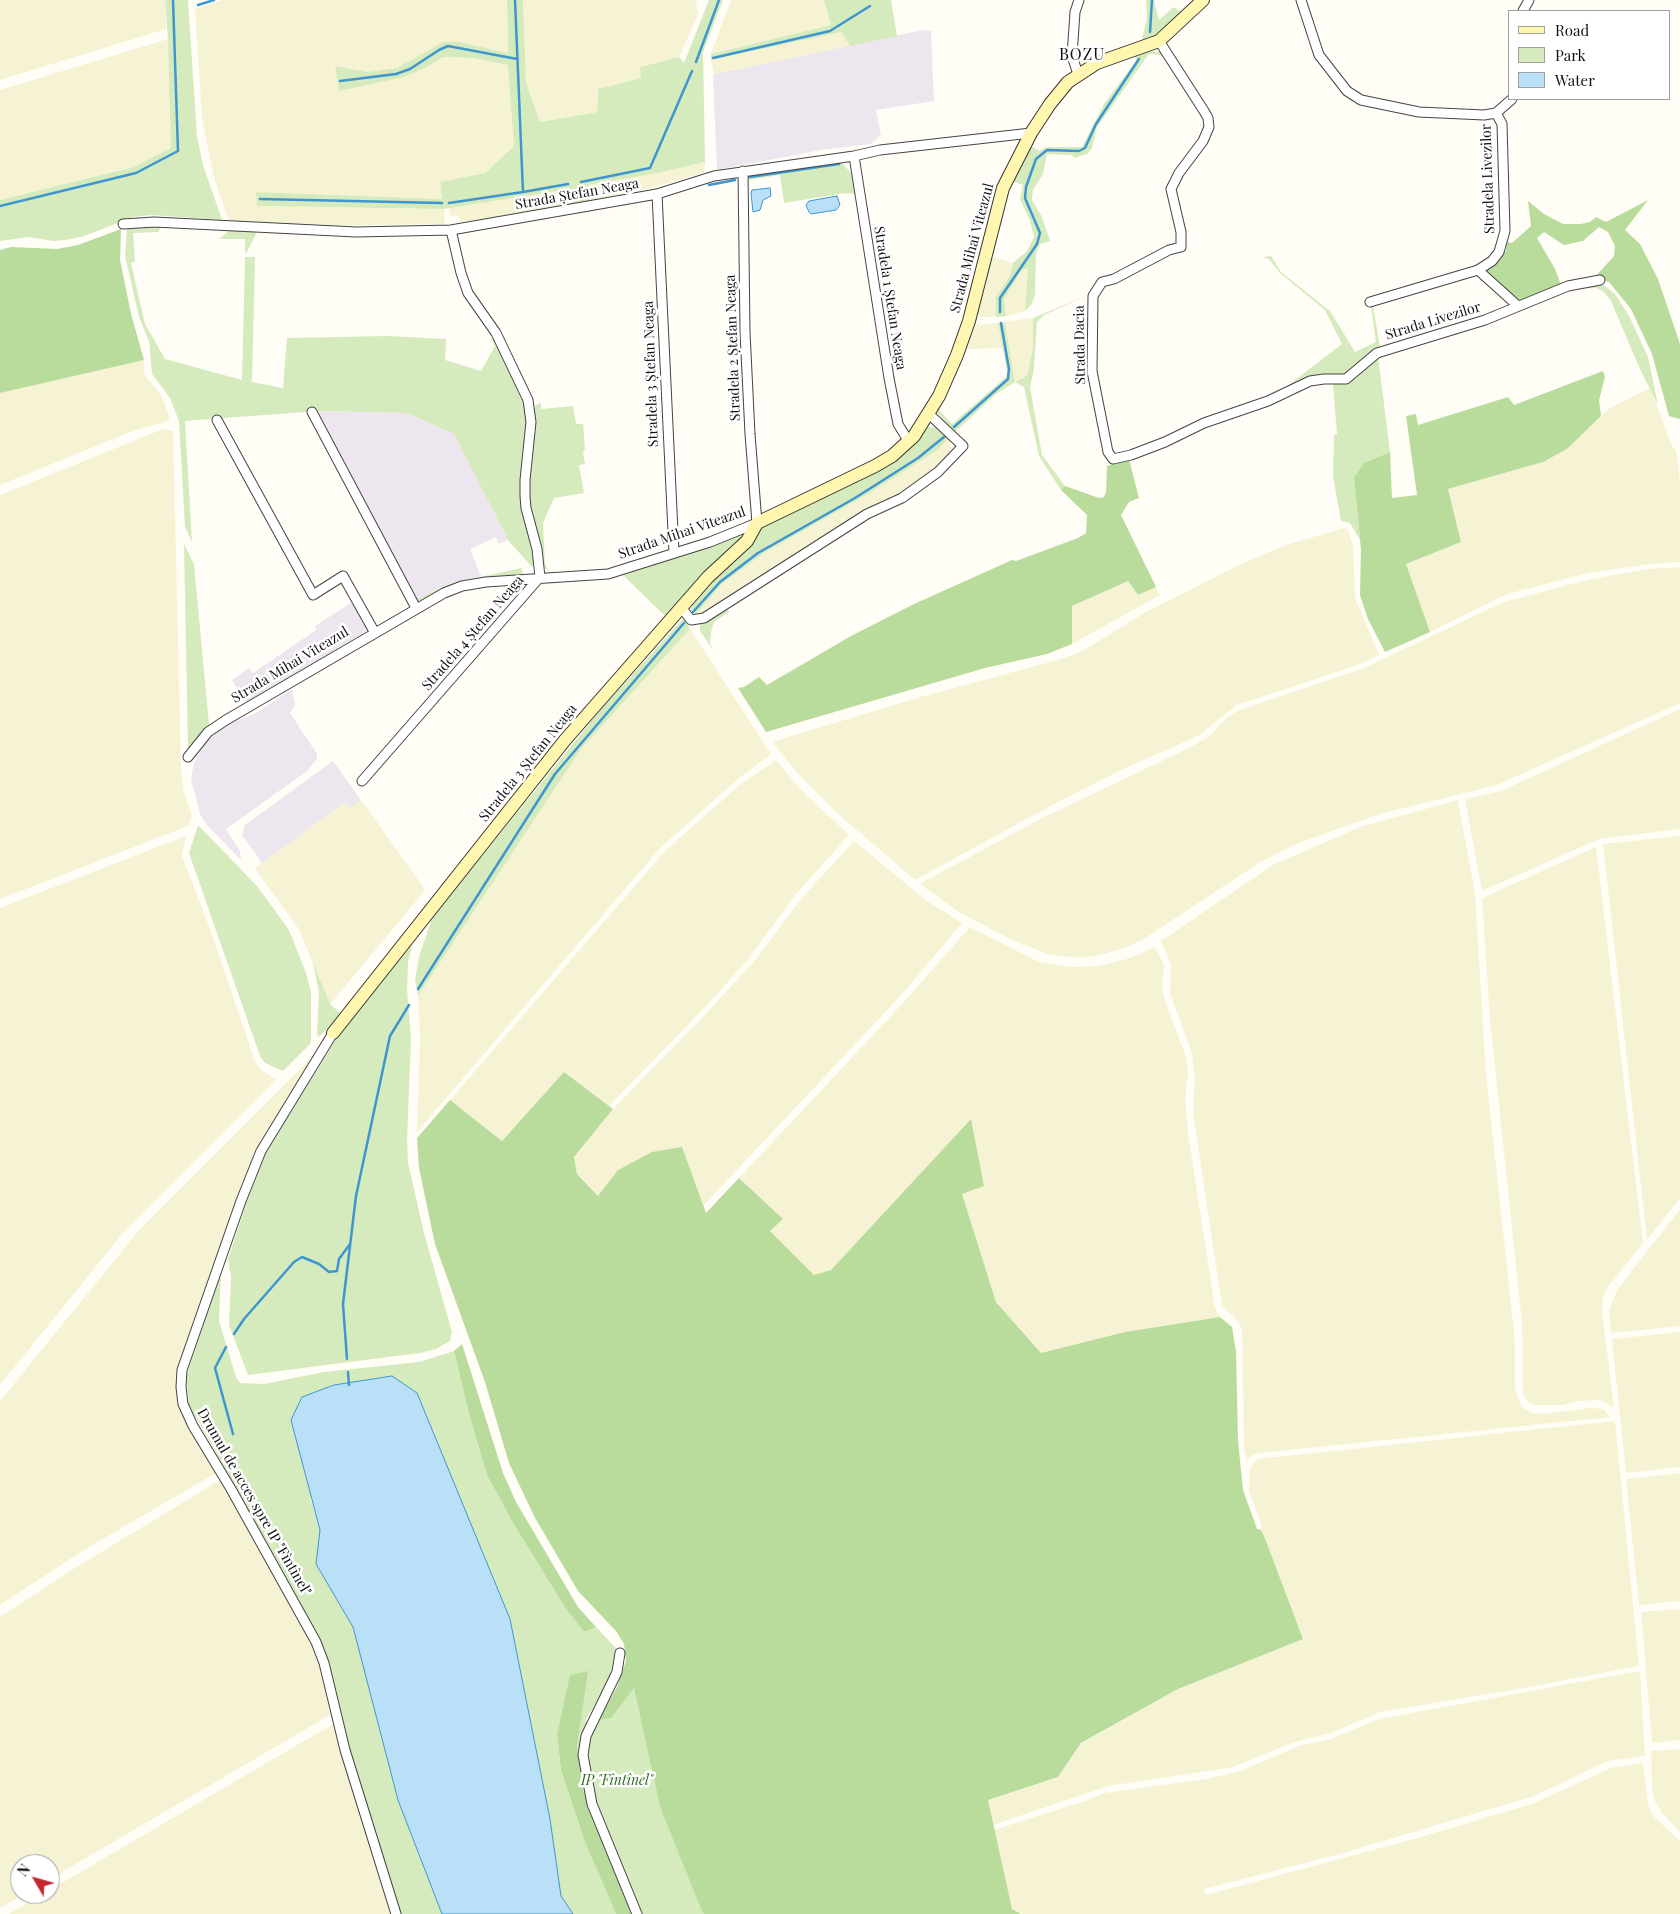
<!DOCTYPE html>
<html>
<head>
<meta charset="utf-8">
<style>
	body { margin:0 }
	#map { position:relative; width:1680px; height:1914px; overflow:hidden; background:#fffdf5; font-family:"Playfair Display",serif }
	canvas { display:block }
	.legend { position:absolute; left:1508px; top:10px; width:162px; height:90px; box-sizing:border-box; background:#fff; border:1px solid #a0a0a0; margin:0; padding:6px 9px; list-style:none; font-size:15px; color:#111 }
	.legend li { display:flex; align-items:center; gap:10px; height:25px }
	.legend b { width:25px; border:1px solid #a0a0a0 }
	.north { position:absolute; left:10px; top:1854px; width:50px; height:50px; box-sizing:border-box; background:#fff; border:1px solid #a0a0a0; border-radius:50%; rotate:308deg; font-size:14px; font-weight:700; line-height:20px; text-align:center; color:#111 }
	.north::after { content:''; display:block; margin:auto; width:18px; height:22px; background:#c4262e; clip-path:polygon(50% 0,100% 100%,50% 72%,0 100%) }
</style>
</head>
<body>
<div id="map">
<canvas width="1680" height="1914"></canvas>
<ul class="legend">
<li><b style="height:6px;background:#fff6b0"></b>Road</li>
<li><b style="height:14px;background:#d5ebbd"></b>Park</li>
<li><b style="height:14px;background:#b9e0f7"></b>Water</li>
</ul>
<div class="north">N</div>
</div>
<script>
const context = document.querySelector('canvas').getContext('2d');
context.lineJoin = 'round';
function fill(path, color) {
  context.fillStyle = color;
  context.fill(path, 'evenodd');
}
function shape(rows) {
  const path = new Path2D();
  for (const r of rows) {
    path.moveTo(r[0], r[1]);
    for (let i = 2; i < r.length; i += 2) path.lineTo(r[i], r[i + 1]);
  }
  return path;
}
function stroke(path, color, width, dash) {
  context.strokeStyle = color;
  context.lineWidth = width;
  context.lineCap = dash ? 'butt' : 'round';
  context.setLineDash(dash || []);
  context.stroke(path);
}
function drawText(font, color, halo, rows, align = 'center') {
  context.font = font + ' "Playfair Display",serif';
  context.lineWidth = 5;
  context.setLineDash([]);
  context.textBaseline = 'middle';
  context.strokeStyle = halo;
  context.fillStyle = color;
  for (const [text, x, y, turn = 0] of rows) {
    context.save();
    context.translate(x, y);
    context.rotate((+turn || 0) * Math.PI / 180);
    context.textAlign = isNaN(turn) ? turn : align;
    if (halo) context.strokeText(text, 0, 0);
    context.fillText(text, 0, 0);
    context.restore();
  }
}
fill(shape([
	[923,30,931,31,934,101,876,110,881,135,871,144,821,150,717,170,713,78,714,74],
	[318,411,407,413,454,434,508,540,502,543,498,543,496,537,470,549,481,576,449,584,416,600],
	[352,602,368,630,247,703,232,680,249,668,253,673,316,630,315,626],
	[292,689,295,705,290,713,317,754,317,759,307,771,226,829,240,851,241,860,206,824,200,814,191,779,194,763,204,744,220,729,231,722,253,715],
	[333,761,425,890,330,1004,299,929,255,868,262,863,242,835,245,825]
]), '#eee6ef');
fill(shape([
	[0,0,165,0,166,29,0,80],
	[222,0,507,0,508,53,460,42,443,42,397,68,368,72,335,66,339,91,429,66,443,57,473,58,509,65,514,146,485,173,440,182,442,199,256,192,258,206,444,209,445,224,312,226,229,221,214,178,202,118,195,9],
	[523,0,696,0,698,15,679,57,640,67,641,78,598,89,597,112,540,122,526,82],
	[731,0,824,0,831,25,711,54],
	[843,32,850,46,714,74,711,60],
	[168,39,172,148,134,167,0,200,0,90],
	[705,162,704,173,647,189,590,201,588,185,658,173],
	[568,188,572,205,531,213,460,222,459,215,451,216,449,208],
	[992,257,1013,263,1010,275,996,297,996,317,981,317,976,311],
	[1029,268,1025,311,1006,316,1004,299,1022,270],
	[1033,318,1033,346,1028,373,1024,378,1015,382,1005,322],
	[998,323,1003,348,966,349,976,325],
	[144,360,144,374,162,397,170,420,133,431,0,485,0,393],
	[1650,388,1672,446,1676,450,1680,481,1680,562,1649,564,1588,573,1507,594,1430,632,1406,564,1461,542,1448,489,1543,462,1567,449,1610,408],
	[163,429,173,431,181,768,183,789,192,815,188,826,0,899,0,495],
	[949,437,952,449,945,459,929,474,903,492,865,511,705,613,696,614,722,584,764,553,866,495],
	[1344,528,1348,530,1353,546,1355,598,1379,655,1358,665,1237,705,1198,736,1125,768,1056,803,915,880,838,814,801,777,772,742,917,698,1065,658,1084,650,1146,612,1237,566,1286,545],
	[1680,567,1680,703,1497,785,1383,813,1296,844,1259,863,1142,940,1125,948,1096,956,1077,958,1048,954,1012,940,959,912,920,884,1036,821,1191,747,1211,735,1226,718,1237,711,1364,668,1504,602,1587,580,1649,569],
	[1128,581,1138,595,1156,587,1160,595,1072,644,1072,606],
	[690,629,771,754,739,778,661,847,417,1132,420,1036,418,996,581,749],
	[1680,709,1680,829,1599,839,1482,891,1465,799,1501,791],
	[776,760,801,790,849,835,795,895,750,957,709,1003,609,1106,564,1072,502,1141,450,1100,666,850,742,783],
	[361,800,425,890,330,1004,299,929,255,868,345,802,350,808],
	[1458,800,1475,894,1486,1074,1515,1341,1515,1389,1521,1406,1531,1413,1542,1414,1591,1408,1603,1409,1611,1417,1259,1453,1252,1455,1247,1461,1244,1449,1242,1330,1239,1322,1222,1306,1194,1120,1193,1105,1195,1078,1192,1054,1170,993,1171,965,1161,941,1273,865,1360,827],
	[186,836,182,856,210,929,255,1061,260,1069,276,1080,122,1234,0,1385,0,908],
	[1680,836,1680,1198,1647,1240,1603,844],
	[854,841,927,901,962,923,904,992,703,1206,682,1148,599,1196,577,1174,574,1157,613,1109,703,1017,757,958,801,899],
	[1596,847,1643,1243,1608,1287,1603,1298,1602,1312,1614,1408,1605,1402,1598,1400,1577,1401,1563,1405,1535,1405,1528,1401,1523,1394,1522,1323,1490,1020,1482,898],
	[970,927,1037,961,1070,967,1098,966,1127,959,1155,947,1164,965,1162,989,1165,1001,1186,1057,1188,1074,1185,1100,1189,1140,1215,1308,1220,1317,1125,1332,1041,1353,996,1302,962,1194,984,1186,971,1120,831,1270,814,1275,770,1231,783,1219,739,1178,904,1002],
	[312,1057,255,1150,177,1374,177,1404,216,1473,84,1550,0,1605,0,1401,140,1229],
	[1680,1209,1680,1326,1611,1333,1609,1310,1617,1290],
	[1680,1332,1680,1467,1626,1473,1612,1339],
	[1615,1421,1639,1666,1518,1689,1380,1712,1331,1733,1294,1742,1233,1767,1108,1786,993,1825,988,1800,1058,1777,1081,1744,1178,1689,1303,1639,1261,1530,1261,1523,1249,1491,1249,1469,1258,1459],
	[1680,1473,1680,1601,1639,1605,1626,1479],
	[220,1480,300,1619,321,1671,330,1715,50,1879,50,1864,20,1864,20,1894,24,1894,0,1908,0,1617,70,1571],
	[1680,1609,1680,1740,1652,1743,1641,1612],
	[1640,1671,1645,1756,1608,1761,1534,1796,1343,1853,1204,1889,1206,1895,1414,1839,1532,1804,1611,1768,1643,1763,1648,1804,1653,1816,1680,1841,1680,1914,1021,1914,1012,1909,994,1830,1085,1801,1104,1793,1208,1779,1240,1771,1299,1746,1331,1739,1379,1719],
	[333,1724,391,1914,9,1914,42,1894,50,1894,50,1890],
	[1680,1749,1680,1832,1661,1812,1655,1801,1652,1788,1651,1751]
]), '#f6f3d4');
fill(shape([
	[165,0,188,0,197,137,203,165,222,220,151,215,133,217,84,236,65,240,53,241,29,237,0,241,0,200,134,167,171,148,168,39],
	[507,0,523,0,526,82,540,122,597,112,598,89,641,78,640,67,679,57,684,63,709,0,723,0,703,52,705,162,658,173,588,185,590,201,572,205,568,189,444,209,257,206,256,192,442,199,440,182,485,173,514,146,508,65,473,58,443,57,429,66,404,77,339,91,335,66,368,72,397,68,443,42,460,42,508,53],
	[824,0,891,0,897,36,850,46,842,32,711,60,711,54,831,25],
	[1146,0,1154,0,1159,20,1174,7,1180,12,1155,37,1141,42,1147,19],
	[1148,51,1160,52,1163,55,1149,54,1097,127,1092,148,1087,154,1074,158,1072,155,1047,154,1043,174,1033,190,1032,200,1042,217,1050,241,1040,244,1036,254,1035,296,1031,305,1025,311,1028,268,1022,270,1004,299,1006,316,996,317,996,297,1010,275,1013,263,1027,251,1034,237,1030,221,1020,199,1023,185,1012,181,1031,146,1039,151,1046,147,1082,147,1104,104,1136,61,1136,55],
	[841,162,852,174,856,194,845,193,784,203,780,175,748,180,745,184,747,175],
	[162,225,158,232,133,233,135,261,131,263,145,324,165,359,242,380,245,257,255,257,252,382,283,388,287,338,389,336,446,339,445,360,481,371,495,346,491,338,496,341,522,393,528,416,523,470,535,549,535,566,531,566,508,540,454,434,407,413,318,411,185,421,192,542,185,527,179,421,170,398,152,374,149,341,139,317,125,256,127,228],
	[231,229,257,232,247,252,245,253,245,239,219,239],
	[1271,256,1281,272,1330,311,1355,352,1376,342,1371,306,1373,305,1380,348,1351,374,1286,387,1342,344,1325,310,1280,273,1269,259,1263,257],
	[1596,283,1605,286,1615,294,1629,316,1648,357,1658,405,1639,367,1611,301,1604,292,1596,288,1572,289],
	[1086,296,1044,315,1037,322,1034,369,1030,387,1042,455,1065,486,1061,490,1039,456,1024,387,1015,382,996,394,955,432,935,410,959,365,939,410,952,424,1006,377,1007,371,998,323,1005,322,1015,382,1024,378,1028,373,1033,346,1033,318],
	[1378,356,1390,452,1364,463,1354,477,1360,540,1350,523,1341,521,1333,476,1334,435,1337,434,1333,384,1346,384,1356,378,1373,359],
	[541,403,541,409,573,406,576,424,583,424,585,449,583,452,585,464,579,465,584,493,554,498,543,523,545,564,549,571,542,566,528,493,534,410,536,405],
	[936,427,949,437,939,449,866,495,764,553,722,584,696,614,691,610,692,606,715,578,763,525,851,483,924,428],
	[745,533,747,535,698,579,666,617,624,576,618,574,675,558],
	[184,544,194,564,209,725,188,749],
	[521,568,523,572,521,576,446,589,417,602,416,600,449,584],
	[726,610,730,611,714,622,711,632,710,643,713,650,700,631,700,624],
	[684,618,690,629,581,749,418,996,415,980,419,957,432,918,602,708],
	[198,825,257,886,289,930,306,973,311,992,311,1043,283,1071,265,1063,260,1056,189,853],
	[414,938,408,962,407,989,411,1039,407,1139,408,1163,424,1233,452,1332,450,1341,436,1349,420,1353,248,1375,229,1325,231,1277,228,1259,247,1201,266,1153,348,1020],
	[313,963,330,1004,341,1014,319,1037,317,1033,319,992],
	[221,1272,219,1321,236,1377,240,1383,264,1384,324,1372,419,1362,454,1351,469,1414,487,1475,513,1523,566,1609,584,1632,596,1627,616,1648,615,1667,609,1681,585,1721,611,1717,634,1687,660,1807,704,1914,631,1914,583,1791,577,1746,587,1671,557,1735,561,1770,585,1842,616,1914,573,1914,561,1896,550,1819,510,1619,310,1497,320,1530,316,1564,353,1627,398,1800,442,1914,400,1914,349,1750,329,1665,309,1620,268,1544,189,1405,186,1377]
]), '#d5ebbd');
fill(shape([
	[1648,200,1625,230,1640,244,1658,279,1680,344,1680,419,1669,416,1652,354,1631,309,1609,282,1595,277,1614,256,1615,246,1608,232,1599,227,1583,241,1564,245,1544,232,1537,238,1555,269,1561,285,1518,304,1486,272,1486,268,1506,251,1507,242,1512,243,1531,226,1528,201,1544,214,1563,224,1581,224,1590,222,1596,217,1606,222],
	[121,229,120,260,131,314,144,360,0,393,0,250,11,247,57,249,78,245],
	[1603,371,1605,377,1599,400,1601,416,1567,449,1543,462,1448,489,1461,542,1406,564,1430,632,1385,652,1368,619,1360,595,1361,550,1354,477,1364,463,1390,452,1392,498,1417,495,1406,416,1416,414,1418,425,1508,397,1514,405],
	[1129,459,1139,498,1129,502,1121,515,1156,587,1138,595,1128,581,1072,606,1072,644,1047,654,985,668,766,732,738,688,744,687,759,677,767,685,851,636,914,604,1012,560,1016,561,1078,538,1086,533,1087,515,1061,490,1065,486,1099,498,1104,497,1106,492,1107,466],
	[564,1072,613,1109,574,1157,577,1174,598,1196,618,1170,652,1152,682,1147,706,1213,739,1178,783,1219,770,1231,814,1275,831,1270,971,1119,984,1186,962,1194,996,1302,1041,1353,1125,1332,1220,1317,1232,1327,1236,1351,1238,1441,1243,1490,1257,1529,1261,1530,1264,1536,1303,1639,1178,1689,1081,1743,1058,1777,988,1800,1012,1909,1021,1914,704,1914,702,1911,660,1807,634,1688,611,1718,599,1720,617,1687,626,1661,624,1644,616,1631,578,1591,535,1518,509,1463,485,1382,435,1244,419,1168,417,1138,450,1100,502,1141],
	[462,1344,503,1473,516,1502,578,1607,596,1627,584,1632,566,1609,513,1523,487,1475,469,1414,454,1351],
	[588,1671,577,1746,583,1791,631,1914,616,1914,585,1842,561,1770,557,1735,570,1675]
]), '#b9dc9c');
const water = shape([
	[770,188,771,196,763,200,760,210,753,212,751,193,752,190,770,188],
	[837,196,840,205,836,210,811,214,809,212,806,205,809,201,837,196],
	[392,1376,417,1393,510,1619,550,1819,561,1896,573,1914,442,1914,398,1800,353,1627,316,1564,320,1530,291,1420,302,1397,334,1385,392,1376]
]);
fill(water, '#b9e0f7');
stroke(water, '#3f96cf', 1);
stroke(shape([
	[198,5,214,0],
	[1150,32,1152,0],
	[713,58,830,31,870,6],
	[696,62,719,0],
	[340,81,396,74,410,69,439,50,448,46,517,59],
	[750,177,839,164],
	[581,182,650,168,692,71],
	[709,185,735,180],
	[523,192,568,184],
	[260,199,442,203],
	[449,203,523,192,515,0],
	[0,206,136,173,178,151,173,0],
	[1000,312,1000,298,1037,244,1040,233,1025,198,1026,187,1036,159,1047,150,1079,151,1085,148,1096,124,1139,59],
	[954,427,1008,379,1009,369,1001,323],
	[693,612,720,582,758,553,855,498,918,458,944,437],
	[418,989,555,774,684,623],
	[234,1334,244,1319,294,1262,302,1257,319,1264,329,1272,337,1271,339,1259,350,1244],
	[226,1347,215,1368,233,1434],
	[347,1359,343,1304,356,1196,390,1036,409,1005],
	[348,1372,349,1385]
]), '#3f96cf', 2.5);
const street = shape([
	[1301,0,1319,55,1347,91,1361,100,1419,112,1484,115,1496,113,1512,99],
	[1523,11,1529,0],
	[1159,41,1204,111,1208,118,1209,127,1203,141,1179,173,1171,189,1181,232,1181,247,1169,250,1114,279,1102,282,1093,296,1092,371,1108,452,1113,459,1131,455,1165,442,1204,423,1268,401,1310,381,1324,379,1346,379,1377,353,1485,320,1568,286,1600,280],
	[1078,74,1072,56,1075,12,1079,0],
	[854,156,889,378,898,424,909,442],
	[657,194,674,553],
	[123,224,154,222,356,232,451,230,657,194,714,176,854,156,880,150,1031,133],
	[1478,270,1518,306],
	[1370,302,1478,270,1492,261,1499,252,1505,231,1502,124,1496,113],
	[312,412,416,608],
	[217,420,313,595,343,576,375,633],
	[681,607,691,620,704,618,867,514,902,498,938,472,963,446,929,414],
	[188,757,208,732,226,720,444,593,462,586,486,582,608,574,710,542,757,523,750,434,745,332,743,171],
	[362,781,540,577,537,549,526,508,525,496,525,480,531,422,528,400,496,333,468,293,461,273,451,230],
	[333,1033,261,1151,241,1201,182,1370,181,1387,183,1404,193,1426,231,1489,316,1642,324,1663,345,1750,396,1914],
	[620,1653,617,1672,586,1736,583,1755,592,1804,637,1914]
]);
const secondary = shape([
	[333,1033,565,740,708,577,747,541,757,523,875,466,892,456,914,436,939,396,957,355,969,321,1003,188,1031,133,1050,104,1068,82,1097,63,1159,41,1203,0]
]);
stroke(street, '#444', 11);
stroke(secondary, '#333', 14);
stroke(street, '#fff', 9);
stroke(secondary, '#fff6b0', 12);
drawText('14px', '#111', '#fff', [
	["Stradela Livezilor",1488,179,-92],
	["Strada Ștefan Neaga",577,194,-10],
	["Strada Mihai Viteazul",972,248,-75],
	["Stradela 1 Ștefan Neaga",890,298,81],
	["Strada Livezilor",1433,321,-17],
	["Strada Dacia",1080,345,-91],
	["Stradela 2 Ștefan Neaga",733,348,-92],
	["Stradela 3 Ștefan Neaga",651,374,-92],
	["Strada Mihai Viteazul",682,533,-19],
	["Stradela 4 Ștefan Neaga",473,633,-49],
	["Strada Mihai Viteazul",290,665,-31],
	["Stradela 3 Ștefan Neaga",528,763,-51],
	["Drumul de acces spre IP \"Fîntînel\"",254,1502,60]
]);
drawText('italic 14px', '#2f6b1f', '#fff', [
	["IP \"Fîntînel\"",617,1781]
]);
context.letterSpacing = '1px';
drawText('16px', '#111', '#fff', [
	["BOZU",1082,55]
]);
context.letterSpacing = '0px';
</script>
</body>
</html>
